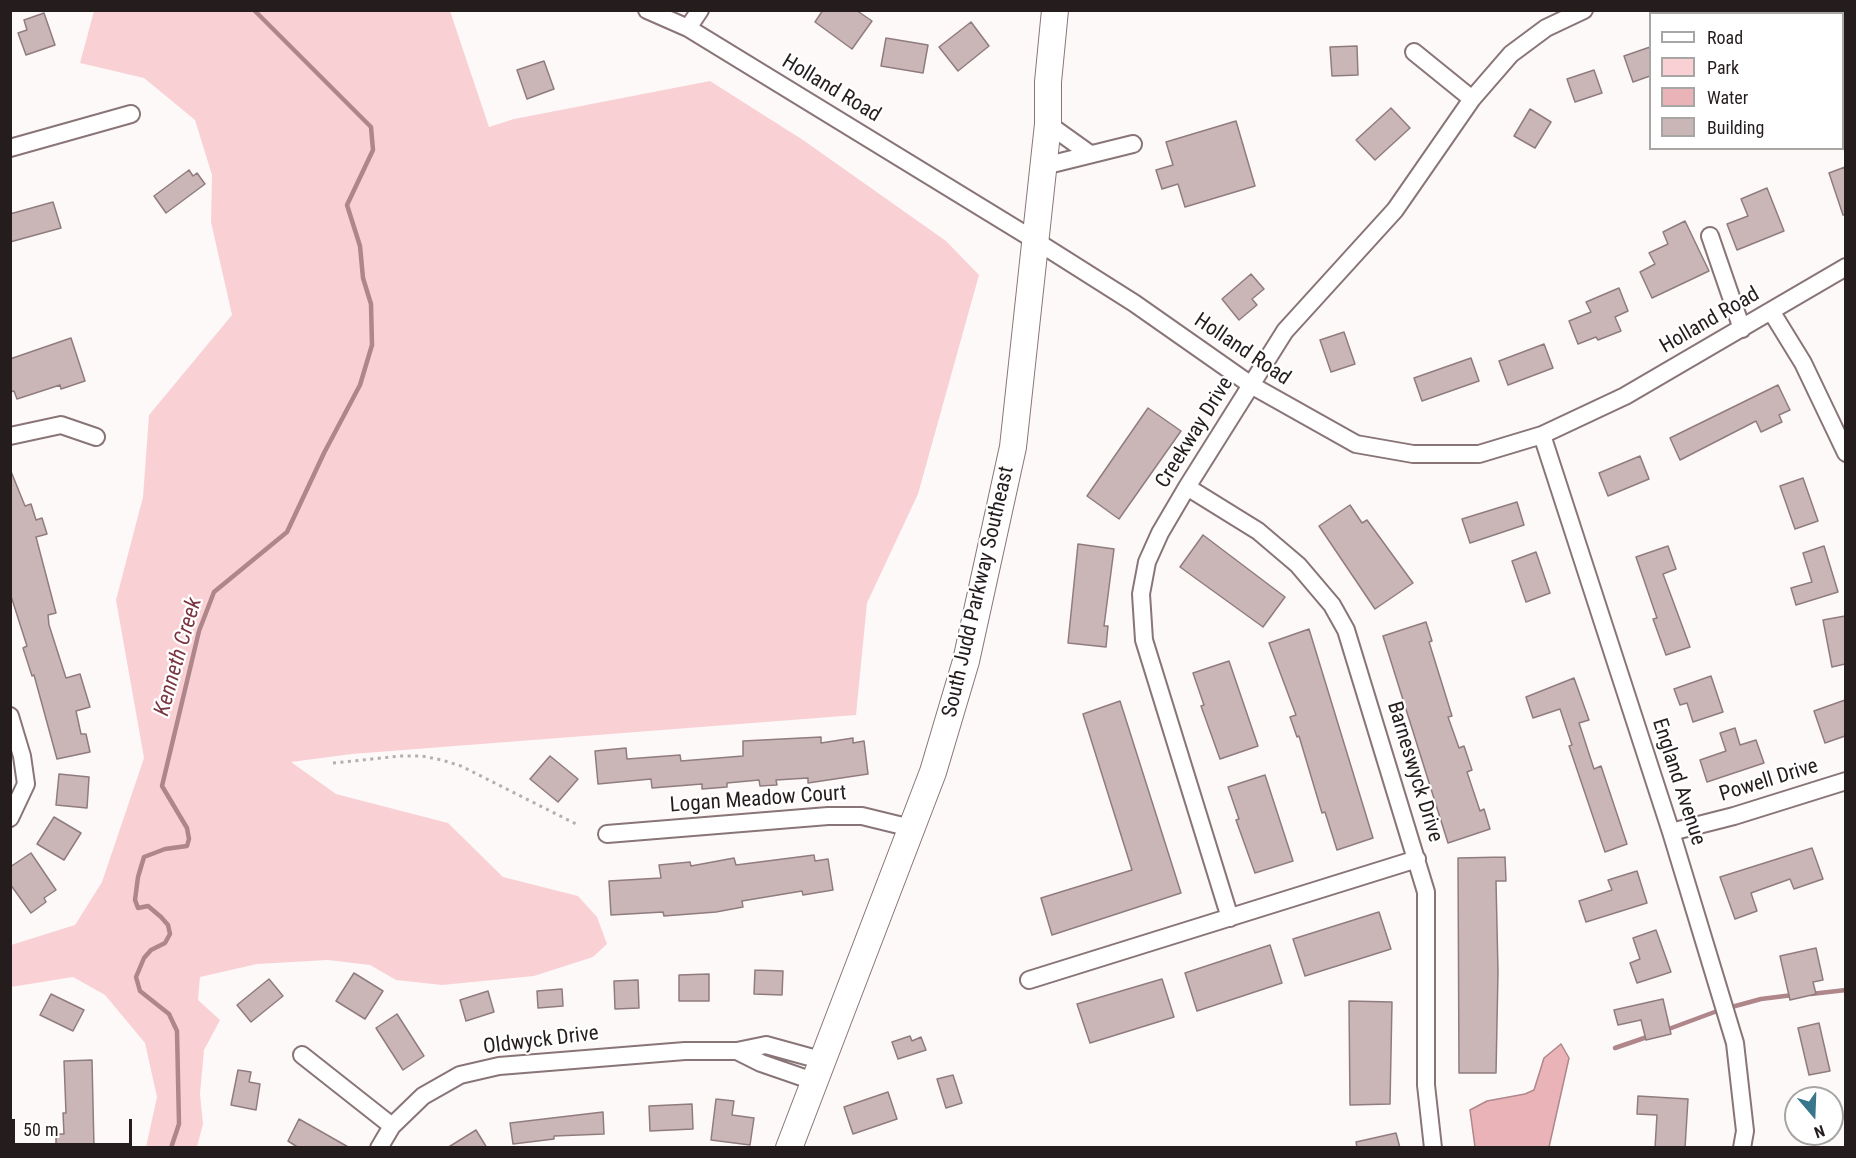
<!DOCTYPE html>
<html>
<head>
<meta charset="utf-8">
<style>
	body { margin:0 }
	#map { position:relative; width:1856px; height:1158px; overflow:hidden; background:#fdf9f9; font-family:"Roboto Condensed",sans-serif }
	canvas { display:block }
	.frame { position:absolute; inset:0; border:12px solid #251d1d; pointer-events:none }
	.legend { position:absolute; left:1649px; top:12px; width:195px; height:138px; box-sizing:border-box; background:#fff; border:2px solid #a8a5a5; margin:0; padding:8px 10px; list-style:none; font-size:18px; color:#251d1d }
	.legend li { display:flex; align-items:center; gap:12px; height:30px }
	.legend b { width:30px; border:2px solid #a8a5a5 }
	.north { position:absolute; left:1784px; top:1086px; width:60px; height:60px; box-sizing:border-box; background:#fff; border:2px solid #a8a5a5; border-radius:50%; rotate:161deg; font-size:16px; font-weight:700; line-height:24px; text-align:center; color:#251d1d }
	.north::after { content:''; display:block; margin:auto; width:21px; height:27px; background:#37768b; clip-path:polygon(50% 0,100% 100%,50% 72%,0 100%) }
	.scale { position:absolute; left:12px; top:1119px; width:120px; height:27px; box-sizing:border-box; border:3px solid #251d1d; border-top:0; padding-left:8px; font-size:18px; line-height:21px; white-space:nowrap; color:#251d1d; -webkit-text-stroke:4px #fff; paint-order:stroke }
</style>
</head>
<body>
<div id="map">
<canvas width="1856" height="1158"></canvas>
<div class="frame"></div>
<ul class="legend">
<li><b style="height:8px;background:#fff"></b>Road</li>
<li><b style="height:16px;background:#f9d1d5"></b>Park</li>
<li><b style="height:16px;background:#eab3b8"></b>Water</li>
<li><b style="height:16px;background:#cbb6b7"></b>Building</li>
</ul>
<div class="north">N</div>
<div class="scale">50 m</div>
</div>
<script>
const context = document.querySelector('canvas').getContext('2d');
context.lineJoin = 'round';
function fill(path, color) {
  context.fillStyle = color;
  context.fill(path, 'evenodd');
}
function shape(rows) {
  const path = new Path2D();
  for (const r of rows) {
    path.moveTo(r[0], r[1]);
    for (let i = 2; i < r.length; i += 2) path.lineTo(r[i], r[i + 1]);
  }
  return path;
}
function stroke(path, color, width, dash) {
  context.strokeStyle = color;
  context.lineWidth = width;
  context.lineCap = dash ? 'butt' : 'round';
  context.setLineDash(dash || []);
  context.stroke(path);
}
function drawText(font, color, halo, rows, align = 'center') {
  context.font = font + ' "Roboto Condensed",sans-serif';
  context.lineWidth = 4.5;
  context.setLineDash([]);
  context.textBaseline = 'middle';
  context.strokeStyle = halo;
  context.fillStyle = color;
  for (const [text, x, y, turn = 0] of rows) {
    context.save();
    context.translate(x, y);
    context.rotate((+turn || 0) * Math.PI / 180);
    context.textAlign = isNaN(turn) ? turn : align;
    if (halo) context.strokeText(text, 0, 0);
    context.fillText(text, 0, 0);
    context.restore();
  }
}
fill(shape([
	[94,11,450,11,489,127,514,119,710,81,803,140,946,241,979,275,918,494,867,603,856,715,352,754,291,762,336,794,448,823,503,877,578,896,597,917,607,944,593,957,534,976,442,985,396,980,370,965,328,960,257,964,200,977,198,1000,220,1020,204,1050,200,1094,203,1124,197,1147,146,1147,157,1097,145,1043,105,995,73,977,11,987,11,945,75,925,102,882,144,758,116,600,143,497,149,415,232,315,211,222,212,175,195,120,144,78,80,63]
]), '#f9d1d5');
const water = shape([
	[1561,1044,1569,1058,1549,1147,1475,1147,1470,1110,1487,1101,1525,1094,1534,1090,1544,1058,1561,1044]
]);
fill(water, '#eab3b8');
stroke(water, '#af868a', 1.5);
stroke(shape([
	[1811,994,1846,990],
	[1728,1008,1761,999,1793,995],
	[1666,1030,1720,1010],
	[1615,1048,1650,1036],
	[171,1148,179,1124,177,1031,169,1014,140,991,136,977,144,958,151,950,165,943,170,934,168,925,161,917,148,906,138,908,135,900,138,877,144,857,165,849,187,846,189,839,187,828,162,786,199,631,214,592,287,532,324,453,360,385,372,345,371,304,363,278,360,246,347,205,373,150,371,127,254,10]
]), '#af868a', 4.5);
const building = shape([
	[823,10,856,10,872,21,852,49,815,22,823,10],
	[44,13,55,45,26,55,18,33,27,30,24,20,44,13],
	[971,22,989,46,958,71,939,47,971,22],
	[886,38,928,45,923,73,881,66,886,38],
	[1357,46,1358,75,1332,76,1330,47,1357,46],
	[1650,47,1650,76,1633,82,1624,56,1650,47],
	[544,61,554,89,527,99,517,70,544,61],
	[1594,70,1602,93,1575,102,1567,79,1594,70],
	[1391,108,1410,128,1375,160,1356,140,1391,108],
	[1530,109,1551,122,1535,148,1514,136,1530,109],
	[1236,121,1255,186,1185,207,1178,184,1162,189,1156,170,1173,165,1166,142,1236,121],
	[1845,167,1845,215,1843,215,1829,173,1845,167],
	[189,170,193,176,197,173,205,184,166,213,154,196,189,170],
	[1767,188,1784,231,1737,250,1727,224,1748,216,1741,199,1767,188],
	[53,202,61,228,10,242,10,214,53,202],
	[1685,221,1709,271,1652,298,1640,272,1655,264,1649,253,1668,244,1663,232,1685,221],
	[1251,274,1264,289,1252,299,1257,305,1239,320,1222,299,1251,274],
	[1619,288,1628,311,1615,317,1621,331,1598,340,1596,337,1578,344,1569,321,1591,312,1586,302,1619,288],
	[1344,332,1355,364,1331,372,1320,340,1344,332],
	[71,338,85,381,61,389,60,385,17,399,14,391,10,392,10,359,71,338],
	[1544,344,1553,368,1508,385,1499,361,1544,344],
	[1471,358,1479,381,1422,401,1414,378,1471,358],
	[1778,385,1790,410,1779,415,1782,422,1761,432,1756,421,1680,460,1670,438,1778,385],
	[1148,408,1181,431,1119,519,1087,496,1148,408],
	[1640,456,1649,479,1608,496,1599,473,1640,456],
	[10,469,25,506,31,504,36,520,42,518,47,534,36,537,56,613,48,615,49,625,66,678,80,674,90,707,76,711,81,734,86,734,90,752,57,759,34,675,32,676,23,648,27,646,10,593,10,469],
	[1803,478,1818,521,1795,529,1780,486,1803,478],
	[1517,502,1524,525,1470,543,1462,519,1517,502],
	[1350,505,1362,523,1367,520,1413,583,1375,609,1319,526,1350,505],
	[1203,535,1285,597,1263,627,1180,567,1203,535],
	[1078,544,1114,549,1104,626,1108,626,1106,647,1068,643,1078,544],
	[1668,546,1676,569,1663,574,1690,647,1666,655,1653,619,1657,618,1636,557,1668,546],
	[1824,546,1838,592,1796,605,1791,588,1812,582,1803,553,1824,546],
	[1536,552,1550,593,1526,602,1512,561,1536,552],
	[1845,616,1845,664,1832,667,1823,620,1845,616],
	[1426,622,1432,641,1429,642,1452,716,1448,717,1459,748,1464,746,1472,770,1467,772,1480,811,1484,809,1490,829,1448,843,1383,636,1426,622],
	[1309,629,1373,838,1337,850,1325,812,1322,813,1299,736,1297,737,1290,717,1296,715,1269,643,1309,629],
	[1229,661,1258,746,1220,759,1201,706,1204,705,1193,673,1229,661],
	[1711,676,1723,712,1693,722,1687,703,1680,705,1674,689,1711,676],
	[1574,678,1589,720,1579,723,1594,769,1601,766,1627,844,1605,852,1569,746,1572,745,1560,709,1533,718,1526,697,1574,678],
	[1845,700,1845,736,1825,743,1814,711,1845,700],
	[1120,701,1181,893,1052,935,1041,898,1132,870,1083,714,1120,701],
	[1735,728,1740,745,1756,740,1764,763,1707,782,1700,760,1726,751,1720,733,1735,728],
	[821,737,821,743,853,738,853,743,864,741,868,774,808,783,808,778,776,780,777,785,760,786,759,780,727,783,727,787,702,789,702,784,652,788,651,779,598,784,595,751,626,748,627,759,680,755,681,761,743,756,743,741,821,737],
	[550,756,578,779,558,802,530,779,550,756],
	[59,774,89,777,87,808,56,805,59,774],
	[1265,775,1293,861,1255,873,1236,820,1239,819,1228,787,1265,775],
	[54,817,81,833,64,860,37,844,54,817],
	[1812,848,1823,879,1794,889,1790,879,1751,893,1757,911,1735,919,1720,877,1812,848],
	[31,853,56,890,44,898,46,902,31,913,10,884,10,867,31,853],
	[814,855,815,861,828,859,833,890,803,895,802,891,742,901,743,907,716,912,664,916,663,912,611,915,609,881,661,878,659,865,690,862,691,866,734,858,736,865,814,855],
	[1505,857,1506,881,1496,881,1498,972,1496,1073,1459,1073,1458,858,1505,857],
	[1637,871,1647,903,1586,922,1579,901,1612,890,1608,880,1637,871],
	[1379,912,1391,949,1305,976,1293,939,1379,912],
	[1656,930,1671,972,1637,983,1630,963,1640,959,1633,938,1656,930],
	[1270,945,1282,983,1197,1011,1185,973,1270,945],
	[1816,948,1823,980,1813,982,1816,994,1790,1000,1780,956,1816,948],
	[755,970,783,971,782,995,754,994,755,970],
	[354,973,383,991,365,1019,336,1001,354,973],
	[709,974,709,1001,679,1001,679,975,709,974],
	[269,979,283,996,251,1022,237,1005,269,979],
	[1162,979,1174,1017,1090,1043,1077,1004,1162,979],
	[638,980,639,1008,615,1009,614,981,638,980],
	[562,989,563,1006,538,1008,537,991,562,989],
	[488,991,494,1012,466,1021,460,1000,488,991],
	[51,994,84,1010,73,1031,40,1015,51,994],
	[1663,999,1671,1034,1646,1040,1641,1020,1618,1025,1614,1010,1663,999],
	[1349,1001,1392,1002,1390,1104,1350,1105,1349,1001],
	[397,1014,424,1056,403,1070,376,1028,397,1014],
	[1819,1023,1830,1071,1809,1075,1798,1028,1819,1023],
	[910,1036,912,1041,921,1037,926,1050,898,1059,892,1042,910,1036],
	[92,1060,94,1148,56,1148,56,1134,64,1134,63,1113,66,1113,64,1061,92,1060],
	[238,1070,251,1072,249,1082,260,1084,256,1110,231,1105,238,1070],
	[953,1075,962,1103,946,1108,937,1079,953,1075],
	[888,1092,897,1119,853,1134,844,1107,888,1092],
	[1638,1096,1688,1099,1685,1148,1655,1148,1657,1115,1637,1114,1638,1096],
	[716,1099,734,1101,732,1115,754,1118,750,1145,711,1140,716,1099],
	[692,1104,693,1129,650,1131,649,1106,692,1104],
	[603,1112,604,1134,554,1136,554,1139,513,1144,510,1123,603,1112],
	[299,1119,350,1148,299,1148,288,1141,299,1119],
	[476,1130,487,1148,447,1148,476,1130],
	[1396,1133,1400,1148,1357,1148,1356,1142,1396,1133]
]);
fill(building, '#cbb6b7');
stroke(building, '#907c7e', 1.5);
const minor = shape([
	[647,10,688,28,1036,241,1134,303,1251,385,1356,444,1413,454,1479,454,1542,435,1625,396,1846,267],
	[688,28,700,10],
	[1414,52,1472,99],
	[1048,124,1090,154],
	[10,148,131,114],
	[1044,166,1133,144],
	[1710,236,1742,329],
	[1771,311,1803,363,1846,453],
	[1542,435,1671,832,1735,1043,1745,1131,1742,1148],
	[10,436,61,425,96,437],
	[1187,487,1258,531,1298,565,1332,605,1346,630,1426,892,1426,1085,1433,1148],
	[10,716,22,756,26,784,10,818],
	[1671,832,1734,816,1846,781],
	[607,834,828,816,862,816,911,828],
	[1230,918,1144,640,1141,594,1147,562,1160,533,1187,487,1285,331,1395,210,1472,99,1511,54,1546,28,1584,10],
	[1029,980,1417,859],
	[737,1051,761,1063,816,1082],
	[302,1055,392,1126],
	[379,1148,392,1126,423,1096,460,1075,499,1066,685,1051,737,1051,766,1045,824,1061]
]);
const highway = shape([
	[789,1148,933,772,966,661,1013,447,1048,124,1048,82,1055,10]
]);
stroke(minor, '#897577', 20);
stroke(highway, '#897577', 28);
stroke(shape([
	[333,763,401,756,422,756,442,760,461,766,576,824]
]), '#b4afaf', 3, [3, 4.5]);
stroke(minor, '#fff', 16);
stroke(highway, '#fff', 26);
drawText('21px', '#251d1d', '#fff', [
	["Holland Road",831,89,31],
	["Holland Road",1710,321,-30],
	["Holland Road",1242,350,34],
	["Creekway Drive",1195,433,-58],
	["South Judd Parkway Southeast",979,592,-77],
	["Barneswyck Drive",1414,772,73],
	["Powell Drive",1769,781,-17],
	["England Avenue",1678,782,72],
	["Logan Meadow Court",758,800,-4],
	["Oldwyck Drive",541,1041,-7]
]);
drawText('italic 22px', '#7a3641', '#fff', [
	["Kenneth Creek",179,657,-74]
]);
</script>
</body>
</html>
